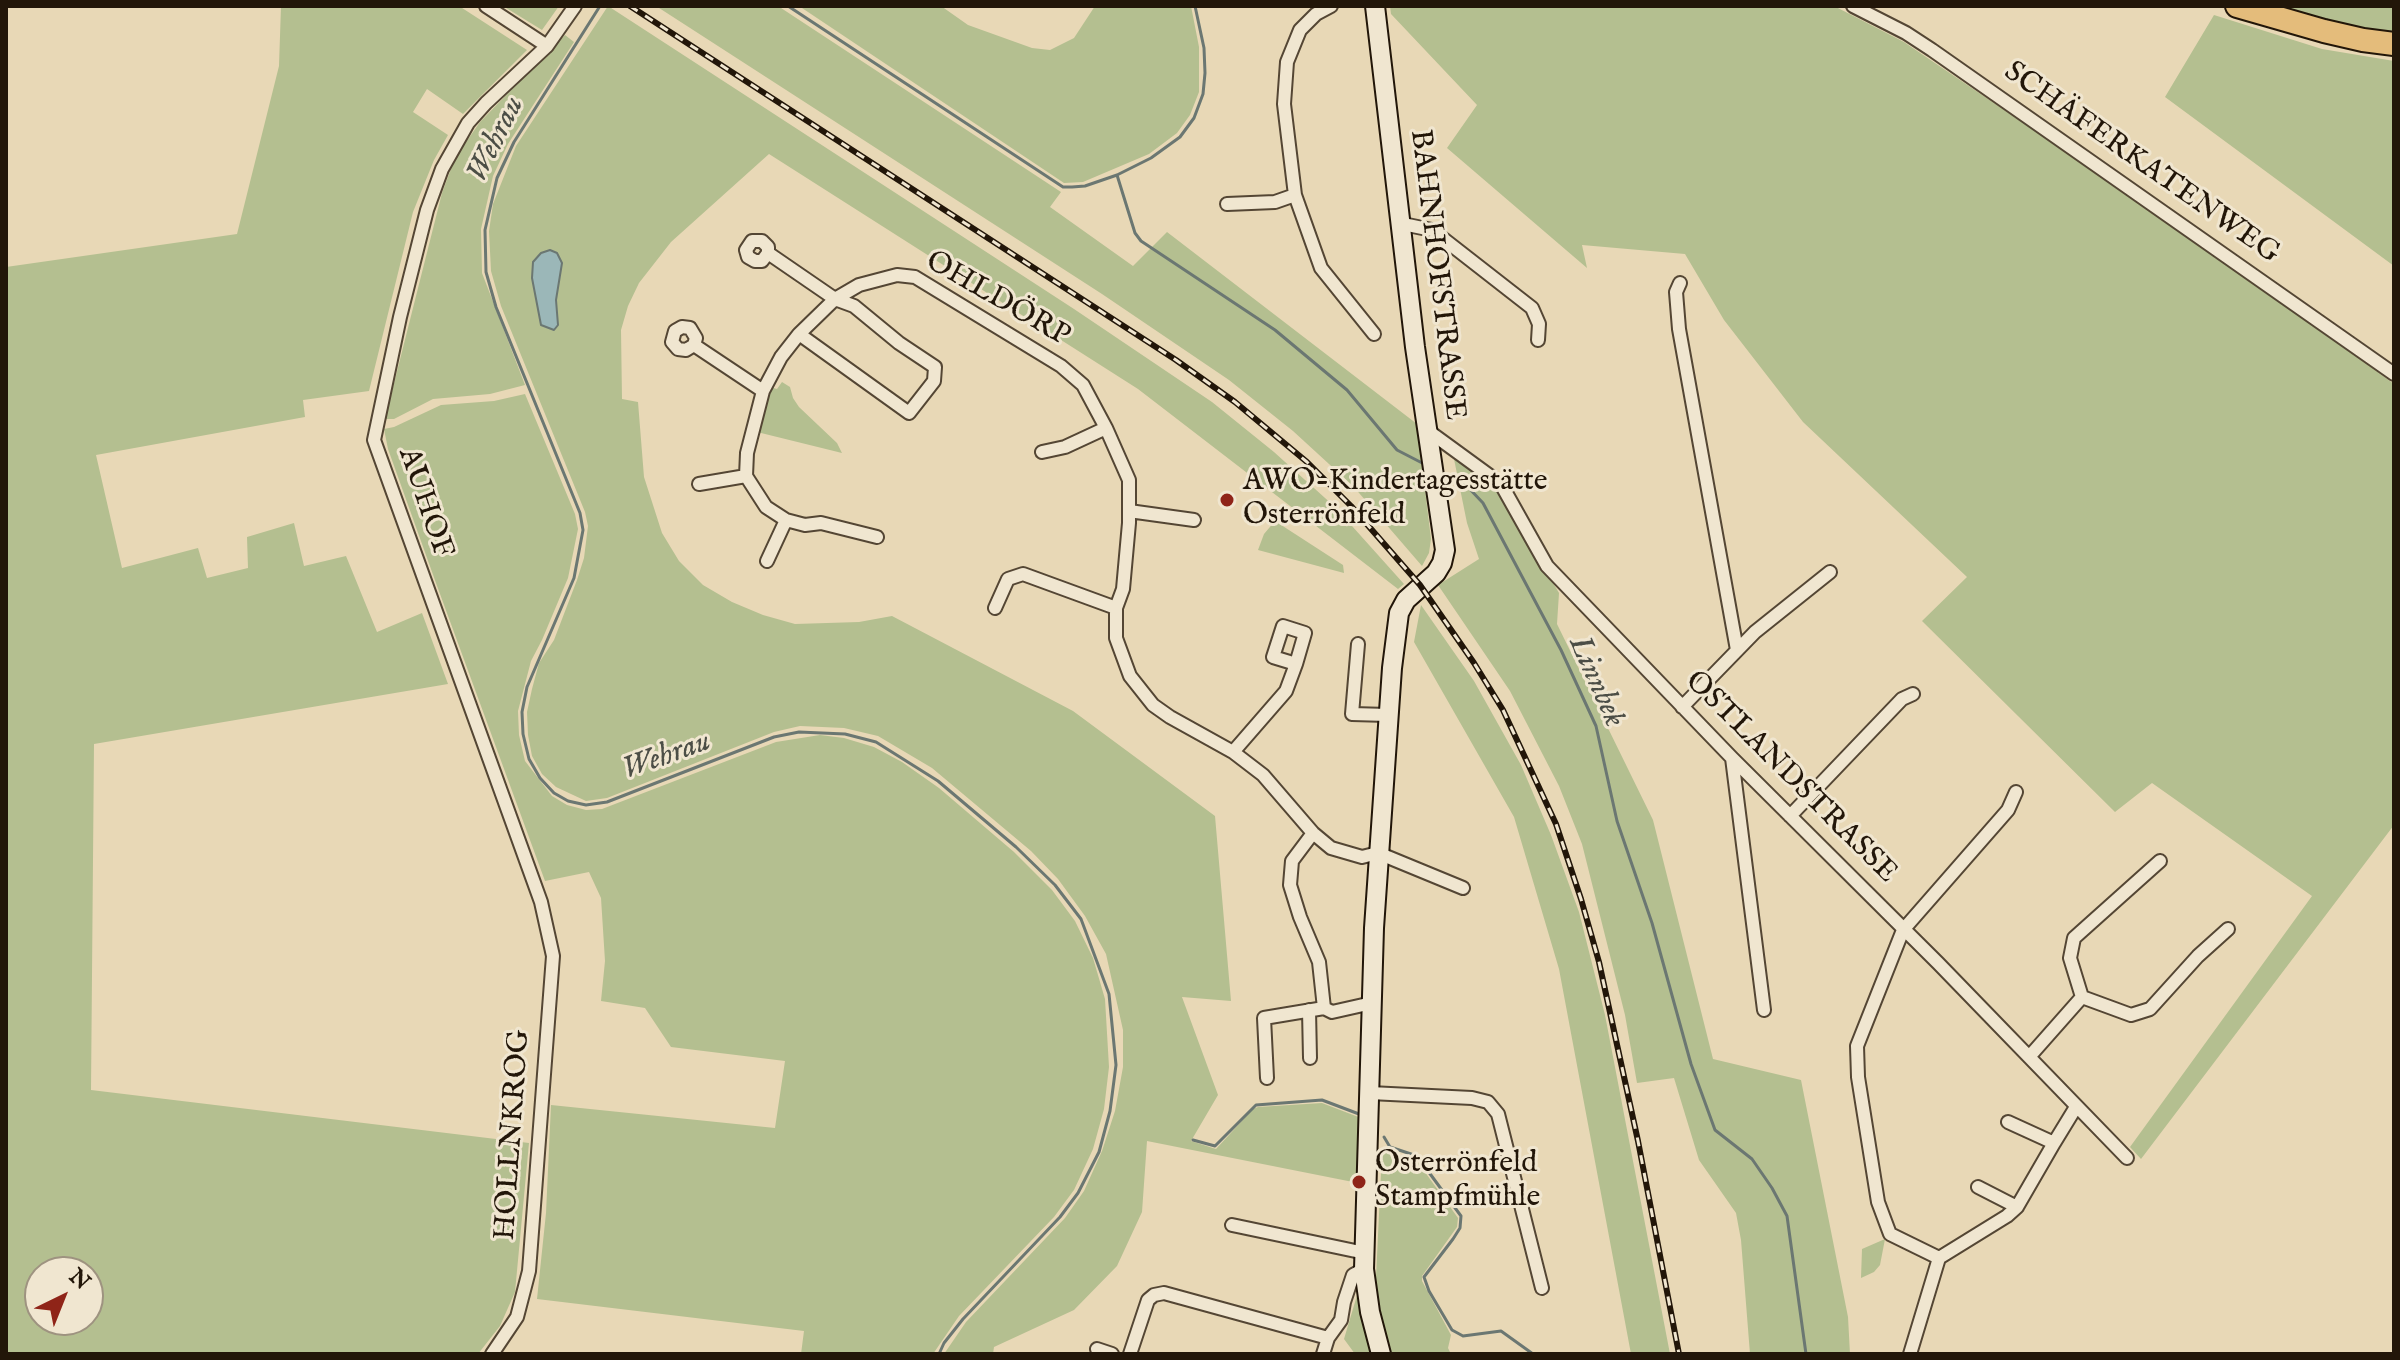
<!DOCTYPE html>
<html>
<head>
<meta charset="utf-8">
<style>
	body { margin:0 }
	#map { position:relative; width:2400px; height:1360px; overflow:hidden; background:#e8d8b6; font-family:"IM FELL English",serif }
	canvas { display:block }
	.frame { position:absolute; inset:0; border:8px solid #221609; pointer-events:none }
	.north { position:absolute; left:24px; top:1256px; width:80px; height:80px; box-sizing:border-box; background:#f0e6d0; border:2px solid #9e9380; border-radius:50%; rotate:43deg; font-size:22px; font-weight:700; line-height:32px; text-align:center; color:#221609 }
	.north::after { content:''; display:block; margin:auto; width:28px; height:36px; background:#8f2418; clip-path:polygon(50% 0,100% 100%,50% 72%,0 100%) }
</style>
</head>
<body>
<div id="map">
<canvas width="2400" height="1360"></canvas>
<div class="frame"></div>
<div class="north">N</div>
</div>
<script>
const context = document.querySelector('canvas').getContext('2d');
context.lineJoin = 'round';
function fill(path, color) {
  context.fillStyle = color;
  context.fill(path, 'evenodd');
}
function shape(rows) {
  const path = new Path2D();
  for (const r of rows) {
    path.moveTo(r[0], r[1]);
    for (let i = 2; i < r.length; i += 2) path.lineTo(r[i], r[i + 1]);
  }
  return path;
}
function stroke(path, color, width, dash) {
  context.strokeStyle = color;
  context.lineWidth = width;
  context.lineCap = dash ? 'butt' : 'round';
  context.setLineDash(dash || []);
  context.stroke(path);
}
function drawText(font, color, halo, rows, align = 'center') {
  context.font = font + ' "IM FELL English",serif';
  context.lineWidth = 6;
  context.setLineDash([]);
  context.textBaseline = 'middle';
  context.strokeStyle = halo;
  context.fillStyle = color;
  for (const [text, x, y, turn = 0] of rows) {
    context.save();
    context.translate(x, y);
    context.rotate((+turn || 0) * Math.PI / 180);
    context.textAlign = isNaN(turn) ? turn : align;
    if (halo) context.strokeText(text, 0, 0);
    context.fillText(text, 0, 0);
    context.restore();
  }
}
fill(shape([
	[281,6,459,6,527,50,463,114,427,89,413,112,448,135,434,160,413,212,369,391,303,400,305,417,96,455,122,568,198,548,207,578,248,568,247,537,294,523,304,566,346,556,377,632,422,613,448,684,94,744,91,1090,529,1143,515,1292,500,1326,478,1354,6,1354,6,267,237,234,279,66],
	[40,1272,88,1272,88,1320,40,1320],
	[503,6,559,6,542,30],
	[608,6,1074,309,1212,402,1274,452,1335,507,1404,584,1398,589,1138,389,769,154,671,242,639,283,628,306,621,330,622,399,638,402,644,477,662,533,679,561,703,585,732,602,763,615,795,624,859,622,892,616,1073,711,1215,816,1231,1001,1182,997,1218,1095,1191,1141,1216,1149,1253,1109,1258,1107,1322,1103,1361,1118,1358,1183,1147,1141,1142,1212,1117,1266,1074,1310,994,1347,993,1354,944,1354,966,1322,1065,1218,1084,1191,1102,1151,1115,1111,1123,1067,1123,1030,1106,954,1085,916,1058,879,1031,851,932,768,878,736,844,728,800,726,774,732,607,798,586,801,556,787,542,774,532,756,528,735,527,712,532,689,539,663,554,640,577,580,584,558,588,526,585,512,501,306,491,271,489,231,493,204,516,146],
	[656,6,778,6,1061,192,1050,207,1133,266,1167,232,1417,424,1431,539,1429,553,1422,566,1353,486,1293,431,1229,380,1102,294],
	[799,6,941,6,968,25,1032,48,1050,50,1074,38,1095,6,1191,6,1199,47,1199,92,1190,115,1177,133,1149,154,1083,182,1064,183],
	[1390,6,1834,6,1904,42,2215,253,2394,384,2394,825,2141,1159,2130,1147,2312,896,2152,783,2115,812,1922,621,1967,577,1803,422,1724,320,1685,254,1582,245,1587,268,1447,148,1477,105,1391,14],
	[2271,6,2394,6,2394,33,2325,23],
	[2214,15,2322,49,2394,61,2394,266,2165,97],
	[565,35,574,42,508,144,493,176,481,229,482,273,525,385,490,394,433,399,394,419,385,419,442,193,455,158,480,122],
	[782,382,790,387,793,398,799,407,837,443,842,453,757,432,770,387,777,389],
	[525,394,575,514,578,529,568,578,542,640,531,661,518,711,519,735,525,761,552,796,567,805,586,810,602,809,776,742,820,735,844,738,874,747,902,762,939,788,1014,852,1052,890,1075,921,1093,958,1105,999,1109,1067,1104,1109,1093,1149,1074,1190,1054,1217,959,1316,933,1354,801,1354,804,1331,537,1299,546,1213,551,1105,775,1128,785,1061,671,1047,645,1008,601,1001,605,961,601,898,589,872,545,881,436,583,388,449,384,429,394,427,441,405,494,401],
	[1454,459,1496,487,1559,593,1557,624,1653,820,1713,1059,1801,1080,1848,1317,1850,1354,1750,1354,1741,1240,1736,1213,1699,1160,1674,1078,1637,1083,1625,1015,1582,844,1559,786,1510,691,1438,585,1479,559,1467,523],
	[1275,521,1343,565,1344,573,1258,550,1264,534],
	[1421,605,1474,681,1521,765,1551,835,1579,912,1605,1015,1670,1354,1631,1354,1559,969,1514,817,1414,642],
	[1382,1152,1412,1157,1417,1161,1458,1218,1457,1227,1422,1276,1422,1281,1451,1335,1448,1348,1451,1354,1390,1354,1387,1346,1377,1304,1376,1277],
	[1885,1239,1880,1265,1874,1272,1861,1278,1862,1249],
	[1358,1292,1361,1292,1374,1354,1355,1354,1344,1339]
]), '#b4bf90');
const water = shape([
	[550,250,557,253,562,263,556,300,558,325,554,330,541,325,532,278,533,262,541,253,550,250]
]);
fill(water, '#9bb7b8');
stroke(water, '#6b7772', 2);
stroke(shape([
	[600,6,514,142,497,178,485,230,486,272,496,307,580,513,583,530,574,578,527,687,522,712,523,734,529,759,540,778,554,793,568,801,586,805,607,802,774,737,799,732,845,734,876,742,938,781,1016,847,1055,885,1081,919,1109,994,1116,1065,1110,1111,1099,1152,1078,1193,1060,1217,963,1319,944,1343,939,1354],
	[788,6,1063,187,1072,187,1085,186,1117,175,1151,158,1180,137,1194,118,1203,94,1205,73,1204,48,1195,6],
	[1117,175,1135,233,1141,241,1275,330,1347,390,1397,450,1426,465],
	[1440,472,1465,484,1483,503,1561,650,1596,726,1617,821,1652,923,1691,1064,1715,1130,1752,1159,1772,1188,1787,1216,1806,1354],
	[1384,1137,1390,1147,1417,1156,1461,1216,1460,1228,1453,1239,1424,1277,1429,1291,1452,1330,1463,1336,1501,1331,1533,1354],
	[1193,1140,1215,1146,1256,1105,1322,1100,1359,1114]
]), '#6b7772', 3);
const street = shape([
	[486,6,547,46],
	[1853,6,1906,33,1932,50,2394,374],
	[1295,195,1321,268,1374,334],
	[1227,204,1275,202,1295,195,1284,104,1287,62,1300,30,1316,14,1331,6],
	[1403,224,1432,230,1532,308,1539,324,1538,340],
	[768,253,762,261,755,261,748,257,746,250,752,241,762,241,768,247,768,253,835,299,854,306,899,343,935,367,934,381,909,413,799,334],
	[1680,283,1676,292,1679,329,1737,650],
	[694,345,696,338,690,328,682,327,675,331,672,342,678,349,686,350,694,345,763,391],
	[1427,430,1501,484,1547,566,1732,758,1938,963,2127,1158],
	[1042,452,1065,447,1106,428],
	[699,484,746,476],
	[1129,511,1194,520],
	[877,537,821,523,805,525,786,520,766,507,746,476,747,453,763,391,781,357,799,334,835,299,859,285,897,275,915,277,1061,366,1083,385,1106,428,1129,480,1129,523,1123,589,1116,608,1116,638,1130,676,1153,705,1170,717,1233,752,1263,775,1313,833,1331,848,1362,857,1378,853,1463,888],
	[767,561,786,520],
	[995,608,1008,579,1023,574,1116,608],
	[1358,644,1352,714,1388,715],
	[1682,707,1755,632,1830,572],
	[1233,752,1286,691,1296,664,1305,633,1283,626,1273,657,1296,664],
	[1732,758,1764,1010],
	[1790,816,1902,699,1913,694],
	[1313,833,1292,861,1290,885,1300,917,1319,962,1324,1008],
	[2082,997,2070,958,2074,938,2160,861],
	[1309,1010,1310,1058],
	[2029,1057,2082,997,2131,1015,2150,1009,2198,956,2228,929],
	[1267,1078,1264,1018,1324,1008,1332,1012,1372,1003],
	[1370,1093,1472,1098,1488,1102,1498,1114,1542,1288],
	[2008,1122,2054,1143,2017,1207],
	[2054,1143,2076,1107],
	[1232,1225,1365,1253],
	[1939,1258,2007,1216,2017,1207,1978,1187],
	[1097,1349,1112,1354],
	[492,1354,517,1317,529,1271,553,956,541,902,374,440,400,317,427,210,442,169,468,123,486,103,547,46,575,6],
	[1130,1354,1148,1300,1154,1295,1164,1293,1328,1338],
	[1323,1354,1328,1338,1341,1320,1344,1302,1353,1275,1364,1269],
	[1910,1354,1939,1258,1890,1234,1878,1202,1858,1077,1857,1046,1903,930,2008,810,2016,792]
]);
const secondary = shape([
	[1375,6,1415,347,1445,550,1442,563,1436,573,1406,600,1399,613,1392,668,1374,928,1364,1269,1370,1312,1381,1354]
]);
const highway = shape([
	[2237,6,2324,31,2363,40,2394,44]
]);
stroke(street, '#544634', 16);
stroke(secondary, '#221609', 22);
stroke(highway, '#221609', 26);
stroke(street, '#f0e6d0', 12);
stroke(secondary, '#f0e6d0', 18);
stroke(highway, '#e4bc7b', 22);
const rail = shape([
	[630,6,1176,360,1235,402,1307,462,1351,506,1420,585,1474,663,1503,710,1556,824,1581,899,1599,962,1638,1141,1679,1354]
]);
stroke(rail, '#221609', 6);
stroke(rail, '#f0e6d0', 3, [9]);
for (const [x, y, r, color] of [
	[1227,500,8,"#8f2418"],
	[1359,1182,8,"#8f2418"]
]) {
  const dot = new Path2D();
  dot.arc(x, y, r, 0, 2 * Math.PI);
  context.fillStyle = color;
  context.fill(dot);
  stroke(dot, '#f0e6d0', 3);
}
drawText('30px', '#221609', '#f0e6d0', [
	["SCHÄFERKATENWEG",2141,164,35],
	["BAHNHOFSTRASSE",1436,275,83],
	["OHLDÖRP",997,300,30],
	["AUHOF",424,503,71],
	["OSTLANDSTRASSE",1790,778,45],
	["HOLLNKROG",514,1135,-86]
]);
drawText('30px', '#221609', '#f0e6d0', [
	["AWO-Kindertagesstätte",1243,483],
	["Osterrönfeld",1243,517],
	["Osterrönfeld",1375,1165],
	["Stampfmühle",1375,1199]
], 'left');
drawText('italic 32px', '#4c4e46', '#f0e6d0', [
	["Wehrau",497,140,-64],
	["Linnbek",1595,682,66],
	["Wehrau",667,757,-20]
]);
</script>
</body>
</html>
